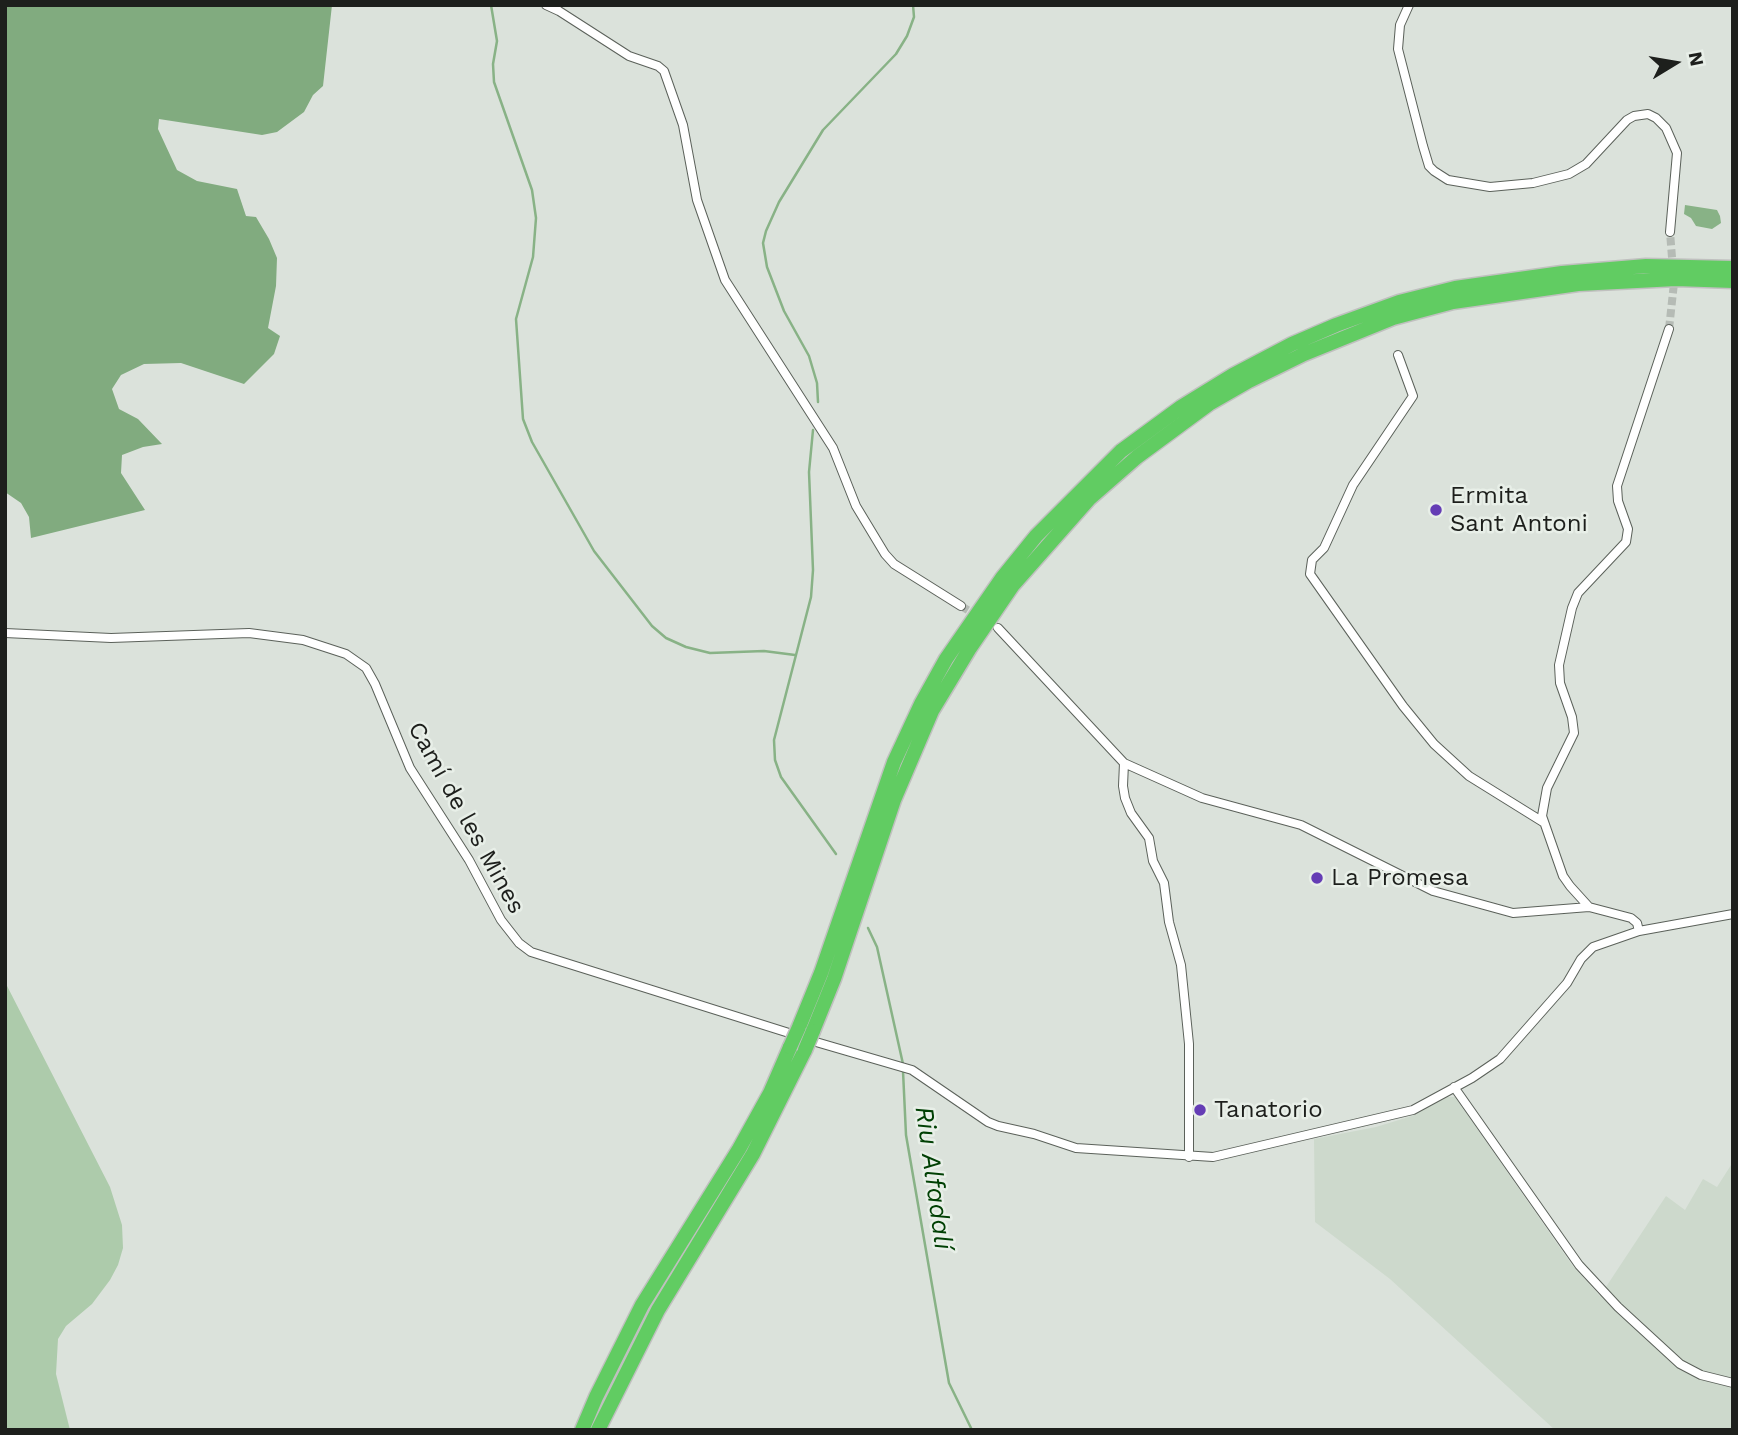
<!DOCTYPE html>
<html>
<head>
<meta charset="utf-8">
<style>
	body { margin:0 }
	#map { position:relative; width:1738px; height:1435px; overflow:hidden; background:#dbe2db; font-family:"Work Sans",sans-serif }
	canvas { display:block }
	.frame { position:absolute; inset:0; border:7px solid #1d1f1c; pointer-events:none }
	.north { position:absolute; left:1640px; top:28px; width:70px; height:70px; -webkit-text-stroke:5px #e8efe8; paint-order:stroke; rotate:79deg; font-size:19px; font-weight:700; line-height:28px; text-align:center; color:#1d1f1c }
	.north::after { content:''; display:block; margin:auto; width:24px; height:32px; background:#1d1f1c; clip-path:polygon(50% 0,100% 100%,50% 72%,0 100%) }
</style>
</head>
<body>
<div id="map">
<canvas width="1738" height="1435"></canvas>
<div class="frame"></div>
<div class="north">N</div>
</div>
<script>
const context = document.querySelector('canvas').getContext('2d');
context.lineJoin = 'round';
function fill(path, color) {
  context.fillStyle = color;
  context.fill(path, 'evenodd');
}
function shape(rows) {
  const path = new Path2D();
  for (const r of rows) {
    path.moveTo(r[0], r[1]);
    for (let i = 2; i < r.length; i += 2) path.lineTo(r[i], r[i + 1]);
  }
  return path;
}
function stroke(path, color, width, dash) {
  context.strokeStyle = color;
  context.lineWidth = width;
  context.lineCap = dash ? 'butt' : 'round';
  context.setLineDash(dash || []);
  context.stroke(path);
}
function drawText(font, color, halo, rows, align = 'center') {
  context.font = font + ' "Work Sans",sans-serif';
  context.lineWidth = 5;
  context.setLineDash([]);
  context.textBaseline = 'middle';
  context.strokeStyle = halo;
  context.fillStyle = color;
  for (const [text, x, y, turn = 0] of rows) {
    context.save();
    context.translate(x, y);
    context.rotate((+turn || 0) * Math.PI / 180);
    context.textAlign = isNaN(turn) ? turn : align;
    if (halo) context.strokeText(text, 0, 0);
    context.fillText(text, 0, 0);
    context.restore();
  }
}
fill(shape([
	[1447,1097,1455,1097,1572,1265,1600,1296,1666,1196,1685,1210,1703,1179,1717,1187,1733,1162,1733,1430,1687,1428,1686,1430,1555,1430,1390,1279,1315,1222,1314,1139,1376,1127,1412,1116]
]), '#cdd9cc');
fill(shape([
	[5,982,110,1187,122,1225,123,1248,118,1265,110,1280,92,1304,66,1326,58,1339,56,1374,70,1430,5,1430]
]), '#adcbab');
fill(shape([
	[5,5,332,5,323,86,313,95,304,112,277,132,262,135,159,119,158,129,177,170,197,181,237,189,246,216,256,217,269,239,277,258,276,286,268,328,280,336,274,354,244,384,181,363,144,364,121,375,112,389,119,409,138,419,162,444,143,447,122,455,121,473,145,510,31,538,29,517,21,503,5,492]
]), '#81ab7f');
fill(shape([
	[1685,205,1717,210,1720,216,1721,223,1712,229,1696,226,1691,218,1684,214]
]), '#88b286');
stroke(shape([
	[491,5,497,41,493,64,494,82,532,190,536,218,533,257,516,319,523,419,532,442,594,551,652,626,666,638,686,647,710,653,764,651,795,655],
	[818,402,817,383,809,356,784,311,767,267,763,243,766,231,779,202,823,130,896,54,907,36,914,17,913,5],
	[813,430,809,472,813,570,811,597,774,740,775,760,781,777,836,854],
	[868,928,877,947,903,1064],
	[903,1071,906,1135,949,1383,972,1430]
]), '#88b286', 2.5);
stroke(shape([
	[1669,329,1674,283,1670,232],
	[961,606,998,628]
]), '#b5bbb5', 8, [8, 4]);
const street = shape([
	[546,5,559,11,629,56,658,66,664,71,683,125,697,200,725,280,833,448,856,506,885,554,894,564,961,606],
	[1409,5,1400,25,1398,49,1423,146,1429,166,1434,171,1448,180,1490,187,1533,183,1569,174,1586,164,1627,120,1634,116,1648,114,1656,118,1666,128,1677,153,1670,232],
	[1398,355,1413,396,1353,485,1324,548,1312,560,1310,574,1403,706,1434,744,1469,776,1543,822],
	[998,628,1124,763,1202,798,1301,825,1433,891,1513,913,1589,907,1631,918,1637,923,1639,931],
	[5,633,111,638,249,633,303,640,346,654,366,668,375,684,410,768,469,860,501,920,519,943,531,952,789,1033],
	[1124,763,1123,786,1125,798,1131,813,1149,838,1153,861,1164,883,1169,922,1181,965,1189,1044,1189,1157],
	[1589,907,1570,886,1563,876,1542,816,1547,788,1574,733,1572,717,1560,683,1559,665,1572,608,1578,593,1626,542,1628,529,1618,501,1617,486,1669,329],
	[816,1042,912,1070,988,1122,998,1126,1034,1134,1076,1148,1213,1157,1413,1110,1472,1078,1500,1059,1567,983,1581,959,1593,947,1639,931,1733,914],
	[1454,1087,1579,1265,1618,1307,1680,1364,1701,1375,1733,1383]
]);
const highway = shape([
	[799,1027,821,973,894,762,921,704,946,659,1002,578,1036,536,1121,451,1181,407,1233,375,1292,344,1336,325,1399,302,1455,288,1562,273,1646,266,1733,268],
	[813,1031,834,979,894,800,932,711,970,648,1013,585,1089,499,1137,457,1209,404,1249,381,1304,354,1393,318,1453,302,1578,284,1676,279,1733,281],
	[582,1430,596,1397,642,1305,739,1149,770,1093,790,1047],
	[598,1430,658,1310,753,1154,805,1050]
]);
stroke(street, '#5b615a', 10);
stroke(highway, '#c0c0bf', 17);
stroke(street, '#fff', 8);
stroke(highway, '#61cc62', 14);
const highwayBridge = shape([
	[790,1047,799,1027],
	[805,1050,813,1031]
]);
stroke(highwayBridge, '#c0c0bf', 17, []);
stroke(highwayBridge, '#61cc62', 14);
for (const [x, y, r, color] of [
	[1436,510,7,"#653db5"],
	[1317,878,7,"#653db5"],
	[1200,1110,7,"#653db5"]
]) {
  const dot = new Path2D();
  dot.arc(x, y, r, 0, 2 * Math.PI);
  context.fillStyle = color;
  context.fill(dot);
  stroke(dot, '#e8efe8', 2.5);
}
drawText('24px', '#1d1f1c', '#e8efe8', [
	["Ermita",1450,496],
	["Sant Antoni",1450,524],
	["La Promesa",1331,878],
	["Tanatorio",1214,1110]
], 'left');
drawText('24px', '#1d1f1c', '#e8efe8', [
	["Camí de les Mines",466,818,61]
]);
drawText('italic 26px', '#004004', '#e8efe8', [
	["Riu Alfadalí",933,1178,82]
]);
</script>
</body>
</html>
